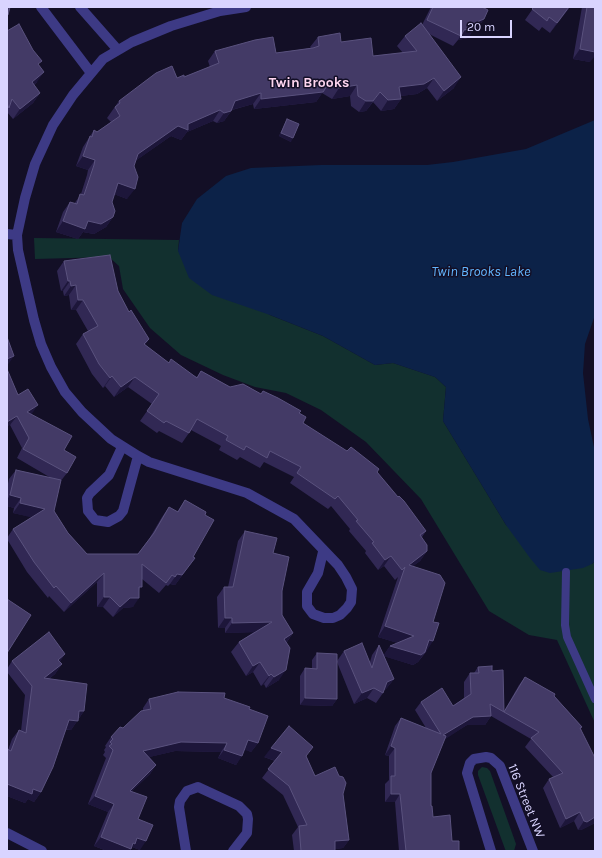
<!DOCTYPE html>
<html>
<head>
<meta charset="utf-8">
<style>
	body { margin:0 }
	#map { position:relative; width:602px; height:858px; overflow:hidden; background:#130f26; font-family:Karla,sans-serif }
	canvas { display:block }
	.frame { position:absolute; inset:0; border:8px solid #d9d4ff; pointer-events:none }
	.scale { position:absolute; left:460px; top:20px; width:52px; height:18px; box-sizing:border-box; border:2px solid #d9d4ff; border-top:0; padding-left:5px; font-size:12px; line-height:14px; white-space:nowrap; color:#d9d4ff; -webkit-text-stroke:3px #130f26; paint-order:stroke }
</style>
</head>
<body>
<div id="map">
<canvas width="602" height="858"></canvas>
<div class="frame"></div>
<div class="scale">20 m</div>
</div>
<script>
const context = document.querySelector('canvas').getContext('2d');
context.lineJoin = 'round';
function fill(path, color) {
  context.fillStyle = color;
  context.fill(path, 'evenodd');
}
function shape(rows) {
  const path = new Path2D();
  for (const r of rows) {
    path.moveTo(r[0], r[1]);
    for (let i = 2; i < r.length; i += 2) path.lineTo(r[i], r[i + 1]);
  }
  return path;
}
function stroke(path, color, width, dash) {
  context.strokeStyle = color;
  context.lineWidth = width;
  context.lineCap = dash ? 'butt' : 'round';
  context.setLineDash(dash || []);
  context.stroke(path);
}
function drawText(font, color, halo, rows, align = 'center') {
  context.font = font + ' Karla,sans-serif';
  context.lineWidth = 3;
  context.setLineDash([]);
  context.textBaseline = 'middle';
  context.strokeStyle = halo;
  context.fillStyle = color;
  for (const [text, x, y, turn = 0] of rows) {
    context.save();
    context.translate(x, y);
    context.rotate((+turn || 0) * Math.PI / 180);
    context.textAlign = isNaN(turn) ? turn : align;
    if (halo) context.strokeText(text, 0, 0);
    context.fillText(text, 0, 0);
    context.restore();
  }
}
fill(shape([
	[34,238,179,240,178,251,270,315,323,336,375,365,393,363,435,377,446,387,443,421,506,525,592,564,595,561,595,723,557,640,529,635,489,611,421,499,366,442,321,410,286,393,255,387,223,375,181,355,150,328,123,289,119,266,109,257,35,259],
	[482,767,487,768,490,771,516,844,514,851,506,851,505,849,478,775,478,771]
]), '#12302f');
fill(shape([
	[595,120,595,315,585,344,583,373,588,419,595,452,595,561,592,564,583,568,550,573,540,570,530,558,506,525,443,421,446,387,435,377,393,363,375,365,323,336,270,315,212,295,189,278,178,251,182,223,197,199,226,176,251,168,321,165,427,165,453,162,526,149]
]), '#0c2248');
stroke(shape([
	[566,572,565,625,567,637,595,699]
]), '#3d3a85', 8);
stroke(shape([
	[41,7,91,73],
	[80,7,117,49],
	[246,7,220,11,171,26,132,42,103,59,73,95,53,125,35,164,25,198,17,235,18,250,34,320,41,344,51,367,65,392,82,412,111,439,138,456,149,462,247,493,294,519,338,565,346,577,352,589,351,602,347,608,340,615,333,618,324,618,313,614,307,606,307,592,318,573,323,552],
	[7,234,17,235],
	[122,447,109,475,90,493,87,498,88,511,95,520,108,522,119,516,123,511,138,456],
	[186,851,179,807,180,801,187,791,198,787,239,806,247,814,248,819,247,833,233,851],
	[491,851,467,773,470,763,474,759,486,757,491,758,500,766,533,851]
]), '#3d3a85', 10);
stroke(shape([
	[7,833,42,851]
]), '#3d3a85', 10);
fill(shape([
	[431,7,482,7,484,19,477,29,473,30,468,38,458,40,453,46,429,34,454,88,437,101,427,88,417,94,400,96,401,99,394,109,381,111,373,102,366,111,359,112,351,106,350,96,332,99,322,93,316,102,254,109,253,104,232,110,224,121,217,123,213,121,187,132,181,140,171,136,135,161,134,166,127,199,114,194,112,202,113,217,106,227,94,234,83,232,78,239,56,232,63,212,70,202,74,204,81,194,87,175,88,170,76,166,83,147,94,130,97,132,111,122,107,118,119,101,177,78,184,77,210,67,208,61,215,51,276,53,311,48,310,47,318,37,341,42,373,56,403,53,397,46,405,36,422,25],
	[534,7,570,7,550,33,542,27,539,31,525,20],
	[582,7,595,7,590,62,573,59],
	[7,31,39,66,37,82,34,85,40,93,33,103,13,119,7,112],
	[287,119,291,142,279,136,285,123],
	[64,261,118,291,129,312,149,339,145,345,169,363,197,377,201,371,230,387,261,394,263,391,299,413,303,423,377,472,426,531,422,537,427,551,420,561,413,566,433,622,426,652,418,662,413,665,384,656,394,679,386,689,384,690,383,693,376,703,367,698,354,704,337,662,337,699,332,706,300,705,300,676,305,668,312,669,312,660,317,653,337,661,344,651,370,662,372,655,379,645,384,655,390,646,398,643,378,637,398,577,395,580,384,566,378,570,365,553,366,551,349,531,350,529,331,506,328,509,290,483,294,477,264,462,260,468,240,457,237,460,219,450,221,446,191,430,182,443,159,431,157,433,140,421,152,404,128,387,114,397,105,386,103,388,92,374,76,344,83,334,88,331,76,310,71,310,69,295,64,296,63,291,61,291,57,271],
	[18,395,31,414,64,450,67,473,60,482,54,511,68,533,87,554,138,554,149,539,162,517,169,507,177,512,185,500,205,515,193,557,195,558,175,585,170,584,168,586,166,585,159,593,142,579,139,591,133,607,123,608,113,617,103,607,97,607,97,582,64,612,49,596,48,598,27,572,7,539,7,538,13,529,32,517,13,513,14,508,7,506,7,488,9,479,16,470,51,478,17,458,22,448,10,425],
	[245,531,273,553,282,591,282,615,293,633,287,642,279,680,266,688,264,684,261,686,253,672,246,676,231,652,239,642,254,632,225,633,225,628,218,628,217,597,224,587,228,587,238,541],
	[12,661,60,662,62,664,55,674,49,679,84,711,71,730,66,730,41,792,34,802,28,799,25,803,7,796,7,749,8,750,12,739,19,730,21,731,25,695,7,672,7,669],
	[478,667,492,671,504,711,519,685,525,677,554,696,582,727,581,728,595,823,581,830,578,830,574,821,560,828,543,788,549,779,553,777,525,747,531,739,491,716,485,725,467,725,444,739,431,773,431,806,433,817,459,851,399,851,395,802,385,802,385,784,389,780,389,756,385,755,395,726,401,718,426,728,415,710,421,702,453,706,464,698,464,682,470,673,474,673],
	[224,698,249,709,258,743,251,752,245,749,236,765,218,758,221,752,175,751,149,757,156,765,150,774,132,791,138,819,140,850,132,847,130,851,107,851,94,846,108,812,88,804,106,758,103,755,105,752,104,750,106,747,105,746,111,737,123,728,143,711,143,708,149,699],
	[306,756,315,776,343,794,349,840,343,848,335,849,335,851,294,851,292,835,298,827,283,795,262,778,275,761,264,757]
]), '#312854');
fill(shape([
	[569,7,570,7,550,33,557,23],
	[484,19,477,29,473,30,468,38,458,40,464,30,479,21],
	[580,49,595,52,595,56,590,62,573,59],
	[44,72,37,82,24,92,32,82],
	[461,77,454,88,437,101,444,91],
	[434,78,427,88,417,94,392,97,399,87],
	[357,85,350,96,332,99,339,88],
	[323,92,316,102,254,109,261,99],
	[380,92,366,111,359,112,366,101],
	[40,93,33,103,13,119,20,109],
	[261,93,253,104,227,111,235,101],
	[401,99,394,109,381,111,388,100],
	[220,110,213,121,187,132,181,140,171,136,131,164,138,154,178,126,188,124],
	[231,111,224,121,217,123,224,113],
	[281,133,293,138,291,142,279,136],
	[83,156,95,160,88,170,76,166],
	[118,183,135,189,127,199,111,193],
	[113,217,106,227,94,234,83,232,78,239,56,232,63,221,88,221],
	[68,281,70,281,63,291,61,291],
	[76,285,69,295,64,296,71,286],
	[78,300,83,300,76,310,71,310],
	[149,339,142,349,144,344],
	[14,356,7,366,7,359],
	[112,376,105,386,103,388,110,378],
	[135,377,128,387,114,397,121,387],
	[38,405,31,415,27,412],
	[17,416,10,425,7,427,7,422],
	[10,495,21,498,14,508,7,506,7,500],
	[20,503,45,509,38,519,13,513],
	[427,551,420,561,403,574,409,565],
	[391,556,384,566,378,570,385,560],
	[195,558,175,585,170,584,177,574],
	[104,573,97,582,64,612,71,603],
	[104,597,110,597,103,607,97,607],
	[130,598,139,598,133,607,123,608,113,617,120,607],
	[225,618,232,618,225,628,218,628],
	[272,622,264,632,225,633,232,623],
	[385,626,414,636,407,646,378,637],
	[293,633,286,643,284,639],
	[429,640,433,641,426,652,422,650],
	[390,646,425,652,418,662,413,665,383,656],
	[65,654,59,664,58,660],
	[260,662,253,672,246,676,253,666],
	[62,664,55,674,37,688,44,678],
	[286,670,279,680,266,688,274,677],
	[271,674,264,684,261,686,269,676],
	[394,679,386,689,380,692,387,682],
	[374,688,367,698,354,704,362,693],
	[305,698,337,699,332,706,300,705],
	[79,711,84,711,71,730,62,729,69,720],
	[491,716,485,725,467,725,438,744,443,735,473,717],
	[248,740,258,743,251,752,242,749],
	[181,742,227,743,221,752,175,751,137,760,143,751],
	[391,746,395,748,389,756,385,755],
	[271,748,282,752,276,761,264,757],
	[224,750,242,756,236,765,218,758],
	[156,765,150,774,124,799,130,791],
	[7,784,33,789,41,792,34,802,28,799,25,803,7,796],
	[391,794,400,794,395,802,385,802],
	[95,796,114,804,108,812,88,804],
	[580,812,574,821,560,828,566,819],
	[595,817,595,823,581,830,578,830,584,821],
	[101,837,137,838,146,841,140,850,132,847,130,851,107,851,94,846],
	[349,840,343,848,329,850,335,841]
]), '#1d163a');
const building = shape([
	[7,7,10,7,8,15,7,15,7,7],
	[433,7,482,7,488,10,484,19,479,21,475,28,464,30,461,36,427,20,433,7],
	[534,7,569,7,557,23,549,17,547,21,532,9,534,7],
	[587,7,595,7,595,52,580,49,587,7],
	[421,23,461,77,444,91,434,78,424,84,399,87,401,99,388,100,380,92,373,101,366,101,358,96,357,85,339,88,329,83,323,92,261,99,261,93,235,101,231,111,224,113,220,110,188,124,188,130,178,126,138,154,134,166,138,177,135,189,118,183,112,202,115,211,113,217,101,224,88,221,85,229,63,221,70,202,77,204,80,194,84,195,94,165,95,160,83,156,90,136,92,137,94,130,97,132,120,116,115,107,120,103,119,101,156,73,172,66,177,78,184,75,184,77,219,63,215,51,255,40,273,37,276,53,313,48,319,46,318,37,340,33,341,42,371,38,373,56,417,51,405,36,421,23],
	[19,24,33,50,42,61,38,64,44,72,32,82,40,93,20,109,12,99,9,108,7,104,7,31,19,24],
	[287,119,299,124,293,138,281,133,287,119],
	[110,255,118,291,129,312,131,310,149,339,144,344,169,363,171,359,197,378,201,371,230,387,243,384,261,394,263,391,278,398,301,411,299,413,306,417,303,423,347,451,351,447,379,469,377,472,398,497,399,496,404,501,426,531,420,535,427,545,427,551,409,565,440,575,445,583,433,622,439,623,433,641,429,640,425,652,421,655,390,646,414,636,385,626,405,567,402,570,391,556,385,560,372,543,374,542,356,521,358,520,338,496,335,499,297,473,301,467,270,451,267,458,246,446,244,450,226,440,228,436,197,419,189,433,166,421,164,423,147,411,159,394,135,377,121,387,112,376,110,378,99,364,83,334,98,326,83,300,78,300,76,285,71,286,70,281,68,281,64,261,110,255],
	[7,337,14,356,7,359,7,337],
	[7,369,18,395,28,389,38,405,27,412,72,436,64,450,76,457,67,473,23,449,29,438,17,416,7,422,7,369],
	[16,470,61,480,54,511,68,533,87,554,138,554,154,533,169,507,178,512,185,500,206,512,205,515,214,520,193,557,195,558,182,575,177,574,175,577,172,575,166,583,142,564,142,587,139,587,139,598,130,598,120,607,110,597,104,597,104,573,71,603,56,586,54,588,34,562,13,529,45,509,20,503,21,498,10,495,16,470],
	[245,531,277,538,273,553,289,557,282,591,282,615,293,633,284,639,290,648,286,670,274,677,271,674,269,676,260,662,253,666,239,642,272,622,232,623,232,618,225,618,224,587,233,587,245,531],
	[7,599,31,615,7,653,7,599],
	[49,632,65,654,58,660,62,664,44,678,87,684,84,711,79,711,78,721,69,720,53,767,41,792,33,789,32,794,7,784,7,749,11,751,19,730,26,733,32,686,12,661,49,632],
	[362,643,372,668,379,645,394,679,387,682,383,693,374,688,362,693,344,651,362,643],
	[317,653,337,654,337,699,305,698,305,668,317,669,317,653],
	[492,666,492,671,503,670,504,712,525,677,555,694,554,696,582,727,580,728,595,758,595,817,587,822,584,821,580,812,566,819,549,779,563,773,531,738,539,732,490,704,491,716,473,717,443,735,446,736,431,773,431,806,432,806,433,817,450,815,452,841,459,841,459,851,406,851,400,794,391,794,391,776,395,776,395,748,391,746,401,718,441,734,421,702,442,688,453,706,471,694,470,673,479,673,478,667,492,666],
	[178,692,225,693,224,698,250,707,249,709,268,716,258,743,248,740,242,756,224,750,227,743,181,742,143,751,156,765,130,791,147,797,138,819,153,825,146,841,137,838,135,844,133,843,131,849,101,837,114,804,95,796,113,750,109,746,112,744,110,742,113,739,111,737,120,727,123,728,141,711,151,709,149,699,178,692],
	[289,726,313,747,306,756,315,776,335,767,339,776,343,777,346,783,343,794,349,840,335,841,335,851,301,851,299,826,307,825,289,786,268,769,282,752,271,748,289,726]
]);
fill(building, '#433a66');
stroke(building, '#5a527e', 1);
drawText('13px', '#d9d4ff', '#130f26', [
	["116 Street NW",526,801,68]
]);
drawText('bold 14px', '#ffd6f0', '#130f26', [
	["Twin Brooks",309,83]
]);
drawText('italic 14px', '#62b6ff', '#130f26', [
	["Twin Brooks Lake",481,272]
]);
</script>
</body>
</html>
